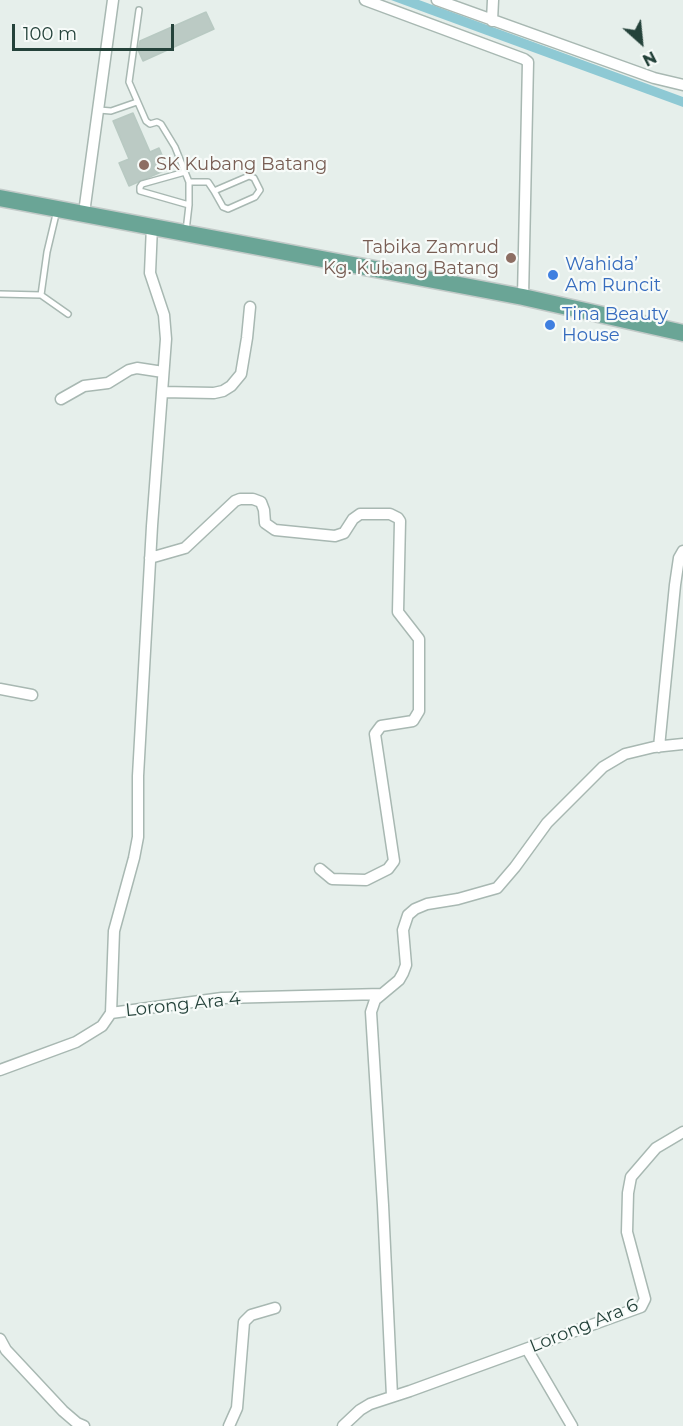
<!DOCTYPE html>
<html>
<head>
<meta charset="utf-8">
<style>
	body { margin:0 }
	#map { position:relative; width:683px; height:1426px; overflow:hidden; background:#e6efeb; font-family:Montserrat,sans-serif }
	canvas { display:block }
	.north { position:absolute; left:611px; top:12px; width:60px; height:60px; -webkit-text-stroke:4px #f7fbf9; paint-order:stroke; rotate:153deg; font-size:16px; font-weight:700; line-height:24px; text-align:center; color:#24423a }
	.north::after { content:''; display:block; margin:auto; width:21px; height:27px; background:#24423a; clip-path:polygon(50% 0,100% 100%,50% 72%,0 100%) }
	.scale { position:absolute; left:12px; top:24px; width:162px; height:27px; box-sizing:border-box; border:3px solid #24423a; border-top:0; padding-left:8px; font-size:18px; line-height:21px; white-space:nowrap; color:#24423a; -webkit-text-stroke:4px #f7fbf9; paint-order:stroke }
</style>
</head>
<body>
<div id="map">
<canvas width="683" height="1426"></canvas>
<div class="north">N</div>
<div class="scale">100 m</div>
</div>
<script>
const context = document.querySelector('canvas').getContext('2d');
context.lineJoin = 'round';
function fill(path, color) {
  context.fillStyle = color;
  context.fill(path, 'evenodd');
}
function shape(rows) {
  const path = new Path2D();
  for (const r of rows) {
    path.moveTo(r[0], r[1]);
    for (let i = 2; i < r.length; i += 2) path.lineTo(r[i], r[i + 1]);
  }
  return path;
}
function stroke(path, color, width, dash) {
  context.strokeStyle = color;
  context.lineWidth = width;
  context.lineCap = dash ? 'butt' : 'round';
  context.setLineDash(dash || []);
  context.stroke(path);
}
function drawText(font, color, halo, rows, align = 'center') {
  context.font = font + ' Montserrat,sans-serif';
  context.lineWidth = 4.5;
  context.setLineDash([]);
  context.textBaseline = 'middle';
  context.strokeStyle = halo;
  context.fillStyle = color;
  for (const [text, x, y, turn = 0] of rows) {
    context.save();
    context.translate(x, y);
    context.rotate((+turn || 0) * Math.PI / 180);
    context.textAlign = isNaN(turn) ? turn : align;
    if (halo) context.strokeText(text, 0, 0);
    context.fillText(text, 0, 0);
    context.restore();
  }
}
fill(shape([
	[391,0,419,0,683,97,683,107]
]), '#8ec9d4');
const building = shape([
	[206,12,214,29,143,61,138,50,140,41,206,12],
	[133,113,150,152,159,148,168,169,129,186,119,163,129,159,113,121,133,113]
]);
fill(building, '#bbcac4');
stroke(building, '#b8c9c2', 1.5);
const lane = shape([
	[139,10,129,82,146,121,150,124,157,122,161,124,175,147,189,182,189,205,186,231],
	[99,110,111,111,137,102],
	[185,172,142,184,140,187,140,191,189,205],
	[189,182,208,182,214,191,249,176,254,178,260,190,255,197,228,209,223,207,214,191],
	[0,294,41,295,68,314],
	[41,295,47,252,57,210]
]);
const street = shape([
	[365,0,524,59,528,62,523,297],
	[437,0,654,78,683,85],
	[492,21,493,0],
	[84,213,113,0],
	[162,392,214,393,223,391,231,386,241,374,247,338,250,307],
	[61,399,84,386,108,383,129,370,137,368,163,372],
	[150,558,185,548,235,501,240,499,253,499,261,502,264,510,265,523,275,530,335,536,344,533,353,519,360,514,390,514,398,518,400,521,398,612,419,639,419,711,413,721,381,726,375,734,394,861,388,869,366,880,332,879,320,869],
	[0,689,32,695],
	[659,747,675,585,679,558,683,551],
	[111,1013,114,931,134,858,138,837,138,776,152,526,166,339,164,315,150,273,152,226],
	[0,1070,76,1042,102,1026,111,1013,222,998,382,994],
	[0,1339,6,1350,63,1411,77,1423,84,1426],
	[527,1349,572,1426],
	[392,1396,383,1205,371,1012,375,1000,399,980,403,973,406,965,403,930,408,915,415,909,427,904,458,899,497,888,515,867,547,823,603,767,625,754,654,747,683,744],
	[229,1426,237,1408,244,1322,251,1315,275,1308],
	[343,1426,360,1410,370,1404,410,1391,641,1307,645,1299,627,1232,628,1193,631,1177,656,1148,683,1132]
]);
const primary = shape([
	[0,198,523,297,683,333]
]);
stroke(lane, '#a8b8b2', 8);
stroke(street, '#a8b8b2', 13);
stroke(primary, '#c2cac8', 19);
stroke(lane, '#fff', 5);
stroke(street, '#fff', 10);
stroke(primary, '#6aa596', 16);
for (const [x, y, r, color] of [
	[144,165,6,"#8d6e63"],
	[511,258,6,"#8d6e63"],
	[553,275,6,"#3f7fe0"],
	[550,325,6,"#3f7fe0"]
]) {
  const dot = new Path2D();
  dot.arc(x, y, r, 0, 2 * Math.PI);
  context.fillStyle = color;
  context.fill(dot);
  stroke(dot, '#f7fbf9', 2);
}
drawText('18px', '#785e54', '#f7fbf9', [
	["SK Kubang Batang",156,165],
	["Tabika Zamrud",499,248,"right"],
	["Kg. Kubang Batang",499,269,"right"]
], 'left');
drawText('18px', '#366cbe', '#f7fbf9', [
	["Wahida’",565,265],
	["Am Runcit",565,286],
	["Tina Beauty",562,315],
	["House",562,336]
], 'left');
drawText('18px', '#24423a', '#f7fbf9', [
	["Lorong Ara 4",183,1005,-6],
	["Lorong Ara 6",584,1326,-22]
]);
</script>
</body>
</html>
